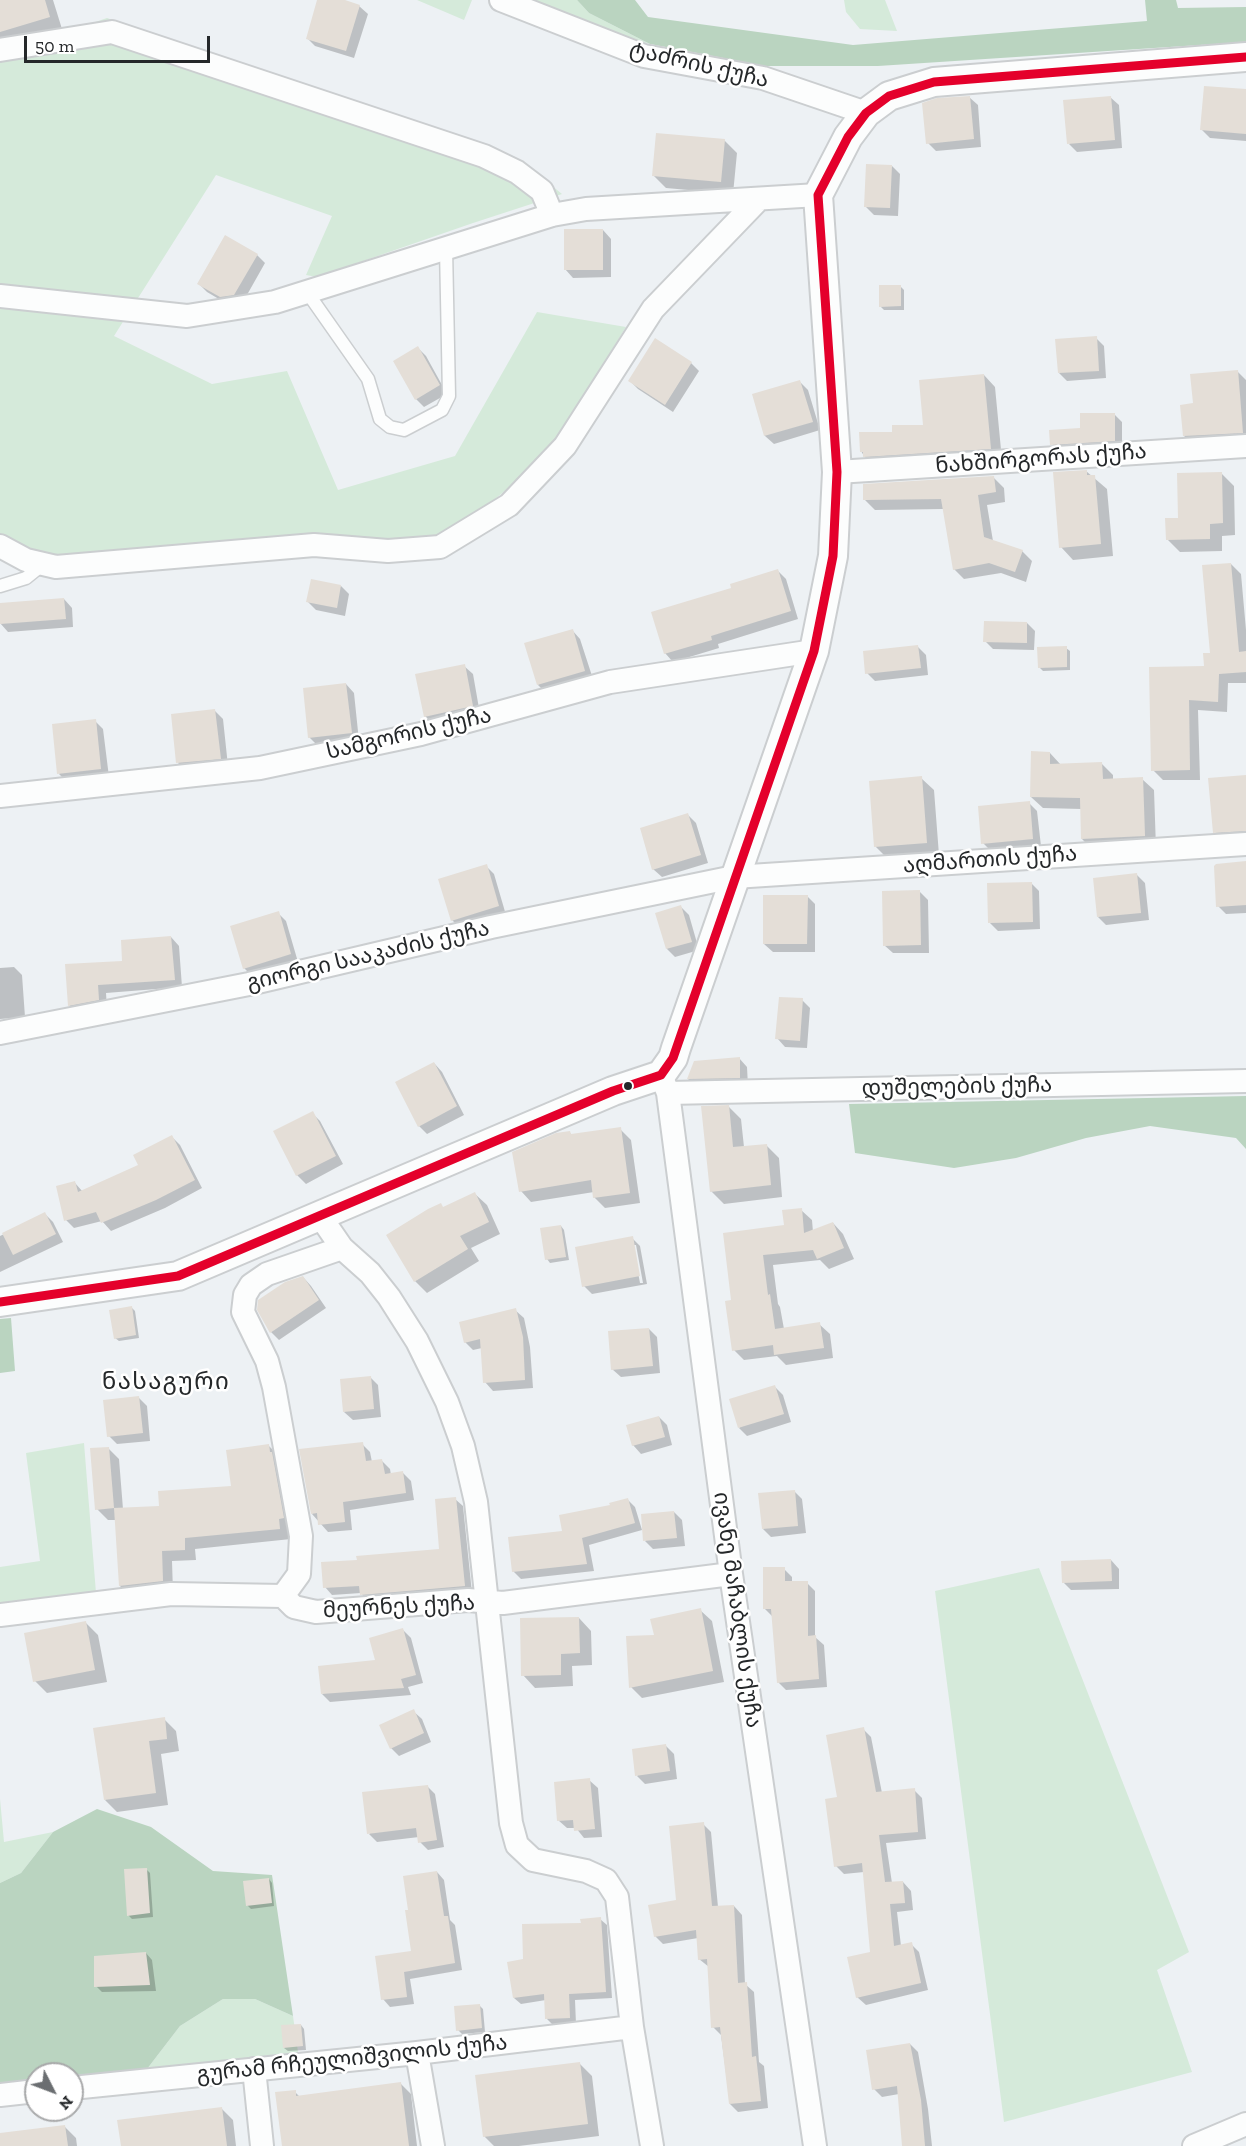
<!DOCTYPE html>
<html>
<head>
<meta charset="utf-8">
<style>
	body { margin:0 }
	#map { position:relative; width:1246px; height:2146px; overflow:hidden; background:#edf1f4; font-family:"Zilla Slab",serif }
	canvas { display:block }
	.north { position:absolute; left:24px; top:2062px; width:60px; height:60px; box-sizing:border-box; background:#fff; border:2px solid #a8a9aa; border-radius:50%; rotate:132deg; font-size:16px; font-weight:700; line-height:24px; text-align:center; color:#25282a }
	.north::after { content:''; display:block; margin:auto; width:21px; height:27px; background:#6b6e71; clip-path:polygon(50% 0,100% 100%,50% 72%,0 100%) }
	.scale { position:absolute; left:24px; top:36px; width:186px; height:27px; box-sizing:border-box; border:3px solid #25282a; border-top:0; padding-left:8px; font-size:18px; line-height:21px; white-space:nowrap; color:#25282a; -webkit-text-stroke:4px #fff; paint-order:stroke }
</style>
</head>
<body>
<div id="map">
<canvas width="1246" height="2146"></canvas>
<div class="north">N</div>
<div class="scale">50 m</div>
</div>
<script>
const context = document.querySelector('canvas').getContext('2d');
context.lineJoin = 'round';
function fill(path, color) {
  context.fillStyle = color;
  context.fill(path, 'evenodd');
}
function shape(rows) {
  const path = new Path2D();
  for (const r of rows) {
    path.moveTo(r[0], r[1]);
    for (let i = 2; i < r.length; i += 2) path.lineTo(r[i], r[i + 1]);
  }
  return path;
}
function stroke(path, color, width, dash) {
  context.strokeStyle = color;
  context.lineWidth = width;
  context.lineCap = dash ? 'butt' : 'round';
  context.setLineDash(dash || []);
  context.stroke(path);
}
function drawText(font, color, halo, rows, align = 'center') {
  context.font = font + ' "Zilla Slab","Noto Sans Georgian",serif';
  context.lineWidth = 5;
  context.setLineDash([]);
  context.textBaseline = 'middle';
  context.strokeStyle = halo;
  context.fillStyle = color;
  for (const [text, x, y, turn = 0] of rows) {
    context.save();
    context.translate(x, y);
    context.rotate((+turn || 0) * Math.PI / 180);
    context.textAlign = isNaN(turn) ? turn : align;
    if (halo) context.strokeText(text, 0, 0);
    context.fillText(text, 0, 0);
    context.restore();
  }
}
fill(shape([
	[417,0,472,0,464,20],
	[532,0,577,0,589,13,650,44,612,35],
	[844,0,885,0,897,31,860,29,846,12],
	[107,18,500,152,540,176,562,194,473,223,317,277,306,275,332,216,216,175,114,336,212,384,287,371,338,490,455,456,537,312,626,327,558,437,506,490,464,524,421,541,54,556,23,549,0,535,0,39,78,28],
	[84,1443,96,1593,0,1605,0,1567,40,1561,26,1453],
	[1039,1568,1189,1952,1157,1970,1192,2072,1004,2122,935,1591],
	[0,1799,4,1842,53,1832,21,1873,0,1883],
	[223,1999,255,1999,293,2016,298,2052,147,2069,180,2026]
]), '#d5eada');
fill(shape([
	[577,0,635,0,648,17,853,45,1147,21,1145,0,1176,0,1178,8,1246,7,1246,42,878,66,765,66,650,44,589,13],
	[1246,1096,1246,1149,1236,1138,1150,1126,1086,1138,1016,1158,954,1168,855,1153,849,1104],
	[11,1318,15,1371,0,1373,0,1319],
	[97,1809,151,1827,213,1871,272,1875,293,2016,255,1999,223,1999,180,2026,147,2069,72,2076,72,2074,36,2074,36,2080,0,2084,0,1883,21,1873,53,1832]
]), '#bad4c0');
fill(shape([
	[0,0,53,0,62,29,0,47],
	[319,0,340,0,359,6,368,14,354,58,315,46,307,38],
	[1246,91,1246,141,1210,138,1202,130],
	[969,97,978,105,981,147,936,151,928,143],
	[1110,97,1119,105,1122,148,1077,152,1069,144],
	[724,140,737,153,733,194,666,188,653,175],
	[892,166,900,174,898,216,874,215,866,207],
	[603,230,611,239,611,277,573,278,565,269],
	[257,255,265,263,243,302,229,305,207,292,199,284],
	[900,286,904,290,904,310,884,310,880,306],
	[1096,338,1104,346,1106,378,1067,381,1059,373],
	[655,340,691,363,699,371,673,412,638,389,630,381],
	[418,348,426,356,447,394,424,407,416,399],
	[1237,371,1246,380,1246,445,1197,448,1184,436,1194,405],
	[984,375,995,387,1002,460,876,468,864,456,861,451,893,433,925,426],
	[800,382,808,390,820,430,774,444,765,436,753,395],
	[1115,415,1122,422,1122,447,1059,451,1052,444],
	[1086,471,1107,489,1113,556,1073,560,1061,547],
	[1222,474,1234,486,1235,535,1222,536,1222,551,1180,552,1167,539,1179,519],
	[993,477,1004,488,1005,502,987,505,993,541,1022,551,1032,561,1026,582,1001,573,964,579,954,569,944,509,875,510,865,500],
	[1231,564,1241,574,1246,630,1246,683,1228,683,1227,712,1198,710,1200,780,1163,780,1153,770,1212,655],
	[778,571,786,579,798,619,718,644,719,648,673,662,665,653,733,589],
	[341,586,349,594,345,616,316,610,308,602],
	[64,599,72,608,73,627,8,632,0,623,0,604],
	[1027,623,1035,631,1034,650,993,649,985,641],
	[572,630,580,639,593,679,546,693,538,685],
	[918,647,926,655,928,675,875,681,867,673],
	[1066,648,1070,651,1070,670,1043,671,1039,667],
	[464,666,473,674,480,714,433,724,425,716],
	[346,684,354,693,359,741,317,745,309,737],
	[215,711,223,719,228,766,186,771,178,763],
	[95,721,103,729,109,777,67,782,59,774],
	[1050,753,1061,765,1101,763,1113,775,1113,780,1142,779,1154,790,1156,848,1094,851,1082,839,1081,809,1043,808,1031,797],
	[1246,776,1246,839,1223,840,1215,832],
	[921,778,934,790,939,855,888,859,875,846],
	[1029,803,1037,811,1041,846,991,851,983,843],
	[688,815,696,823,708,863,662,877,653,869],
	[1246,862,1246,913,1226,914,1218,906],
	[486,866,494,874,506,915,460,928,452,920],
	[1136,874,1145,883,1149,920,1106,925,1098,917],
	[1031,883,1039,891,1040,929,998,931,989,922],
	[920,892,928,900,929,953,893,953,884,945],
	[807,896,815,904,815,952,773,952,764,944],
	[681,907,689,915,699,950,675,957,667,949],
	[278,913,286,921,298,962,252,976,244,968],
	[171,937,179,946,182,987,106,993,107,1008,77,1013,69,1005,124,962],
	[14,967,22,975,25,1017,0,1019,0,968],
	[802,1000,810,1008,807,1048,785,1047,777,1038],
	[739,1058,747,1067,748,1086,696,1087,688,1079],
	[434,1063,442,1072,464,1115,427,1134,419,1126],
	[729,1107,741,1119,744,1147,766,1145,779,1158,782,1197,724,1204,711,1191],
	[312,1113,320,1121,343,1164,306,1184,297,1175,275,1132],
	[620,1129,631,1140,640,1203,605,1208,594,1197,594,1192,531,1202,521,1191,569,1132,573,1136],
	[172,1137,180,1145,202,1188,165,1208,111,1231,102,1221,74,1228,66,1220,75,1183,83,1192,140,1166],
	[475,1194,487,1205,500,1234,471,1248,479,1261,427,1293,415,1281],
	[801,1210,812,1220,813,1232,833,1223,843,1234,854,1259,829,1269,820,1260,773,1265,778,1304,780,1307,784,1329,819,1324,830,1334,833,1358,786,1365,777,1356,744,1360,734,1350,733,1302,725,1234,785,1226],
	[45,1214,53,1222,63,1242,0,1272,0,1236],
	[561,1226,564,1230,569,1260,550,1263,547,1259],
	[632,1238,640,1246,647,1284,592,1294,584,1286],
	[633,1245,636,1245,643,1283,640,1283],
	[303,1277,311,1286,326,1308,279,1340,271,1332],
	[131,1307,135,1311,139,1338,119,1341,115,1338],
	[515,1310,524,1318,530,1347,533,1388,493,1391,485,1382,482,1348,473,1350,465,1342],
	[649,1329,657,1337,660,1373,621,1377,612,1369],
	[370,1377,378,1385,381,1417,353,1420,344,1412],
	[775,1387,783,1395,791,1422,747,1436,739,1428],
	[139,1398,147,1406,150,1441,117,1444,109,1436],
	[659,1417,667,1425,672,1445,641,1454,633,1445],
	[362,1444,370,1452,372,1462,382,1461,390,1469,391,1475,403,1473,411,1481,414,1500,350,1510,352,1530,328,1532,312,1514],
	[268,1445,279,1456,291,1539,195,1549,196,1560,172,1561,173,1592,131,1597,120,1586,116,1520,108,1520,97,1509,108,1448,119,1459,123,1509,160,1507,233,1488],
	[794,1491,802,1499,806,1533,771,1537,763,1529],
	[455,1499,463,1506,472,1593,368,1602,361,1593,332,1595,325,1587,358,1561,440,1551],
	[628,1500,635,1507,642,1530,589,1545,594,1571,521,1579,513,1571,564,1532],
	[674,1512,682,1520,685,1546,653,1549,645,1541],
	[1111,1560,1119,1569,1119,1589,1071,1590,1063,1582],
	[784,1569,792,1577,792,1583,807,1583,815,1591,815,1637,824,1645,827,1687,786,1690,778,1682,773,1617,764,1608],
	[700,1610,712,1621,724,1682,642,1698,631,1687,655,1636],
	[579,1618,591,1631,592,1665,572,1666,573,1686,535,1688,523,1675],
	[85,1622,98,1635,107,1682,47,1693,35,1681],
	[403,1630,411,1638,423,1683,408,1687,411,1695,330,1702,322,1694,377,1662],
	[413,1711,422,1719,431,1742,399,1756,391,1748],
	[164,1719,176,1731,179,1751,161,1754,168,1805,117,1812,105,1800],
	[863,1729,871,1737,882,1793,914,1790,922,1798,926,1839,886,1843,892,1883,903,1882,911,1891,913,1910,897,1912,901,1946,911,1944,919,1952,928,1990,866,2005,857,1997,871,1953,864,1872,844,1874,836,1866,839,1798],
	[666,1746,674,1754,677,1779,645,1784,637,1776],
	[589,1780,598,1788,602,1837,584,1838,576,1828,567,1828,558,1820],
	[427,1786,435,1794,444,1847,428,1850,420,1842,419,1837,377,1842,369,1834],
	[703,1824,711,1832,718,1907,734,1906,742,1915,745,1984,754,1992,759,2062,764,2066,768,2108,738,2112,730,2104,721,2035,713,2027,709,1967,699,1959,698,1938,663,1944,655,1936,677,1902],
	[146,1869,150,1873,153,1917,132,1919,128,1915],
	[437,1872,444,1880,450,1920,455,1925,462,1970,410,1979,414,2004,390,2007,383,1999,413,1952,410,1911],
	[269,1879,272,1883,274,1906,251,1909,247,1905],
	[600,1919,607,1925,612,1998,575,2000,576,2024,553,2025,547,2019,546,2000,521,2004,514,1998,525,1960,582,1924],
	[146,1953,152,1960,156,1991,102,1992,96,1986],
	[480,2006,483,2009,485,2032,462,2034,458,2030],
	[301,2025,304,2029,306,2050,288,2051,284,2048],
	[910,2044,918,2052,928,2109,932,2146,904,2146,899,2094,882,2097,874,2089],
	[579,2063,592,2076,599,2136,519,2146,494,2146,484,2136],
	[401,2084,411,2094,417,2146,284,2146,295,2092,300,2097],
	[221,2108,233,2120,236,2146,122,2146],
	[65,2127,76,2138,77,2146,0,2146,0,2135]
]), '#0003');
fill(shape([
	[0,0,45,0,50,17,0,32],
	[317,0,345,0,360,5,346,51,306,39],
	[1204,86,1246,89,1246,134,1200,130],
	[970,96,974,139,926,144,922,103,937,98],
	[1111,96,1115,140,1067,144,1063,100],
	[656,133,725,139,721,182,652,176],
	[866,164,892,165,890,208,864,207],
	[564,229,603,229,603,270,564,270],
	[225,235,258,254,234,295,220,297,197,284],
	[879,285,901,285,901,306,879,307],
	[1097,336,1099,371,1058,373,1055,339],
	[655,338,692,362,665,405,628,381],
	[418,346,440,385,415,400,393,361],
	[1238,370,1243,433,1183,436,1180,405,1193,403,1190,374],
	[984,374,991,449,863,457,863,452,860,452,859,432,892,432,892,425,923,425,919,380],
	[800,380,813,422,764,436,752,394],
	[1080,413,1115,413,1115,441,1050,445,1049,430,1080,428],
	[1087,470,1087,475,1095,475,1101,544,1059,548,1053,472],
	[1222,472,1223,523,1210,524,1210,539,1166,540,1165,518,1178,518,1177,473],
	[994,476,996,492,978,495,984,537,1023,550,1015,572,989,563,953,570,941,499,863,500,863,484],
	[1231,563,1239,652,1246,651,1246,672,1219,674,1218,702,1189,700,1190,770,1151,771,1149,667,1204,666,1203,653,1210,653,1202,565],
	[778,569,791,611,711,636,712,640,664,654,651,612,731,588,730,584],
	[311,579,341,585,337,608,306,602],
	[64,598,66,619,0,624,0,603],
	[984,621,1027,622,1027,643,983,642],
	[573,629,585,671,537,685,524,643],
	[918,645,921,668,865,674,863,651],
	[1067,646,1067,667,1038,668,1037,647],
	[465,664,473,706,424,717,415,674],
	[346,683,352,733,308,738,303,688],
	[215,709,221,759,176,763,171,714],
	[96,719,101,769,57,774,52,724],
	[1031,751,1050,752,1050,764,1102,762,1103,779,1143,777,1145,836,1081,839,1080,798,1030,797],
	[1246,775,1246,831,1213,833,1208,778],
	[922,776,927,843,874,847,869,781],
	[1030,801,1033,839,981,844,978,806],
	[688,813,701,855,652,870,640,828],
	[1246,861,1246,905,1216,907,1214,866,1216,864],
	[487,864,499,906,451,921,438,879],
	[1137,873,1141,913,1097,917,1093,878],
	[1032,882,1033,922,988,923,987,883],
	[920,890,921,945,883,946,882,891],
	[763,895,808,895,807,944,763,944],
	[681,905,692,942,666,949,655,913],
	[279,911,291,954,243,969,230,926],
	[171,936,175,980,98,985,99,1000,68,1006,65,964,122,961,121,940],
	[779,997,803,998,800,1041,775,1039],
	[740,1057,740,1078,687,1079,694,1061],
	[434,1062,457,1106,418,1127,395,1082],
	[729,1105,733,1147,767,1144,771,1185,710,1192,701,1106],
	[313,1111,336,1156,296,1176,273,1131],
	[621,1127,630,1193,593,1198,591,1180,519,1192,512,1152,556,1133,570,1131,571,1134],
	[172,1135,195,1180,156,1200,101,1223,96,1212,64,1221,56,1186,75,1181,78,1192,138,1165,133,1155],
	[475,1192,489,1222,460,1236,468,1249,414,1282,386,1235,428,1209,441,1203,443,1207],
	[802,1208,804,1233,833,1222,844,1248,817,1259,813,1250,763,1255,768,1295,770,1294,775,1329,820,1322,824,1348,774,1355,773,1345,732,1351,725,1301,731,1300,723,1233,784,1225,782,1210],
	[45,1212,56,1234,13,1255,2,1233],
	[561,1225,566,1257,545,1260,540,1228],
	[633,1236,640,1276,582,1287,575,1247],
	[303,1276,319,1300,270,1333,257,1310,258,1300,285,1282],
	[132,1306,136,1335,114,1339,109,1310],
	[516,1308,523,1337,525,1380,483,1383,480,1339,464,1343,459,1322],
	[649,1328,653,1366,611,1370,608,1331],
	[371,1376,374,1409,343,1412,340,1379],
	[775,1385,784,1414,738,1428,729,1399],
	[139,1396,143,1433,107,1437,103,1400],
	[659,1416,665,1437,632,1446,626,1425],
	[363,1442,366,1461,382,1459,385,1474,403,1471,406,1493,343,1502,345,1522,318,1525,317,1513,311,1514,299,1449],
	[269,1444,270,1452,272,1452,284,1518,279,1519,280,1529,185,1538,185,1550,162,1551,163,1581,119,1586,114,1508,159,1506,158,1491,231,1486,226,1450],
	[109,1447,114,1508,95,1510,90,1448],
	[795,1490,798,1526,762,1529,758,1493],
	[456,1497,465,1586,360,1595,359,1586,323,1588,321,1562,357,1560,356,1556,439,1549,435,1499],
	[628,1498,635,1523,582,1538,587,1564,512,1572,508,1537,562,1531,559,1515,610,1505,609,1503],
	[674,1511,677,1538,643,1541,641,1514],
	[1111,1559,1112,1581,1062,1583,1061,1561],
	[763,1567,785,1567,785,1581,808,1581,808,1636,816,1635,819,1679,777,1683,771,1609,763,1609],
	[701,1608,713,1671,629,1688,626,1636,654,1635,650,1619],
	[579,1617,580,1653,561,1654,561,1675,521,1676,520,1618],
	[86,1621,95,1670,33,1682,24,1633],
	[403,1628,416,1675,401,1679,404,1688,321,1694,318,1666,375,1660,369,1638],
	[414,1709,424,1733,390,1749,379,1725],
	[165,1717,167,1739,149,1741,156,1793,104,1800,93,1728],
	[864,1727,876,1792,915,1788,918,1832,879,1835,885,1882,903,1881,905,1903,890,1904,894,1946,912,1942,921,1983,856,1998,847,1957,870,1952,862,1863,834,1867,825,1799,837,1797,826,1735],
	[666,1744,670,1771,635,1776,632,1749],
	[590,1778,595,1829,574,1831,573,1820,557,1821,554,1782],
	[428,1785,437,1840,418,1843,416,1828,367,1834,362,1792],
	[704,1822,712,1906,734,1905,738,1983,747,1982,752,2057,756,2056,761,2101,729,2104,720,2027,711,2028,707,1959,698,1960,696,1930,654,1937,648,1905,676,1900,669,1826],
	[147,1868,150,1913,127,1916,124,1869],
	[437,1871,444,1916,448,1916,455,1963,404,1972,407,1997,381,2000,375,1956,411,1951,405,1910,408,1910,403,1876],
	[269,1878,272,1903,246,1906,243,1881],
	[601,1917,606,1992,569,1994,570,2018,545,2019,544,1994,513,1998,507,1962,523,1959,522,1924,581,1923,580,1919],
	[146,1952,150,1985,94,1987,94,1956],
	[480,2004,482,2028,456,2031,454,2006],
	[301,2024,303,2046,283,2048,281,2025],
	[910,2043,921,2100,925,2146,902,2146,897,2086,872,2090,866,2050],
	[580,2062,588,2124,483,2137,475,2075],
	[401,2082,409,2146,282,2146,275,2092,296,2090,296,2096],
	[222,2107,227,2146,121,2146,117,2120],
	[65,2125,68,2146,0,2146,0,2133]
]), '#e4ded7');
const service = shape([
	[307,292,368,379,380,419,390,427,404,430,442,410,449,396,446,248],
	[0,586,26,578,42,565]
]);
const minor = shape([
	[501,0,644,56,763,78,866,113],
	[0,50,112,32,484,156,517,172,542,191,552,215],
	[0,296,187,316,275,302,552,215,586,209,818,195],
	[837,472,1246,446],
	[0,546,26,560,56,567,314,545,388,551,440,547,509,505,565,446,653,309,759,199],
	[0,796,260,768,421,734,610,682,814,651],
	[0,1033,249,984,491,927,734,877,1246,844],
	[661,1075,668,1093,731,1574,815,2146],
	[668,1093,1246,1081],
	[320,1216,342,1248,370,1273,389,1297,417,1341,447,1402,463,1446,476,1502,511,1823,517,1845,533,1860,586,1871,606,1880,617,1897,632,2027,652,2146],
	[283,1596,299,1574,301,1536,274,1387,267,1361,243,1312,245,1295,251,1285,267,1274,342,1248],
	[0,1615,171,1594,283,1596,294,1607,316,1612,468,1600,503,1603,731,1574],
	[417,2053,433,2146],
	[254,2069,262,2146],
	[72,2088,417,2053,632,2027],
	[0,2095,36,2091],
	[1194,2146,1246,2124]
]);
const tertiary = shape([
	[0,1302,178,1276,613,1091,661,1075,673,1058,676,1048,814,651,833,556,837,472,818,195,848,137,866,113,889,96,934,82,1246,57]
]);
stroke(service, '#cbced0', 15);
stroke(minor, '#cbced0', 26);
stroke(tertiary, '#cbced0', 32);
stroke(service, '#fcfdfd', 12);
stroke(minor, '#fcfdfd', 22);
stroke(tertiary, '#fcfdfd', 28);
stroke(shape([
	[661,1075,673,1058,814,651,833,556,837,472,818,195,848,137,866,113,889,96,934,82,1246,57],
	[0,1302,178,1276,613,1091,661,1075]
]), '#e4002b', 9);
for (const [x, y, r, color] of [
	[628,1086,5,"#25282a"]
]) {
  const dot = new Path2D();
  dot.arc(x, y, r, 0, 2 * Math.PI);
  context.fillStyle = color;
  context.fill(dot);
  stroke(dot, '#fff', 2);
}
drawText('22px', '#25282a', '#fff', [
	["ტაძრის ქუჩა",699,65,13],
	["ნახშირგორას ქუჩა",1041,459,-4],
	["სამგორის ქუჩა",409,734,-13],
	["აღმართის ქუჩა",990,860,-4],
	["გიორგი სააკაძის ქუჩა",368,956,-13],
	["დუშელების ქუჩა",957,1087,-1],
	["მეურნეს ქუჩა",399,1607,-3],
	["ივანე მაჩაბლის ქუჩა",737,1610,82],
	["გურამ რჩეულიშვილის ქუჩა",352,2059,-6]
]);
context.letterSpacing = '1.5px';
drawText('24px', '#25282a', '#fff', [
	["ნასაგური",166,1382]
]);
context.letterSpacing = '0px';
</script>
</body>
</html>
